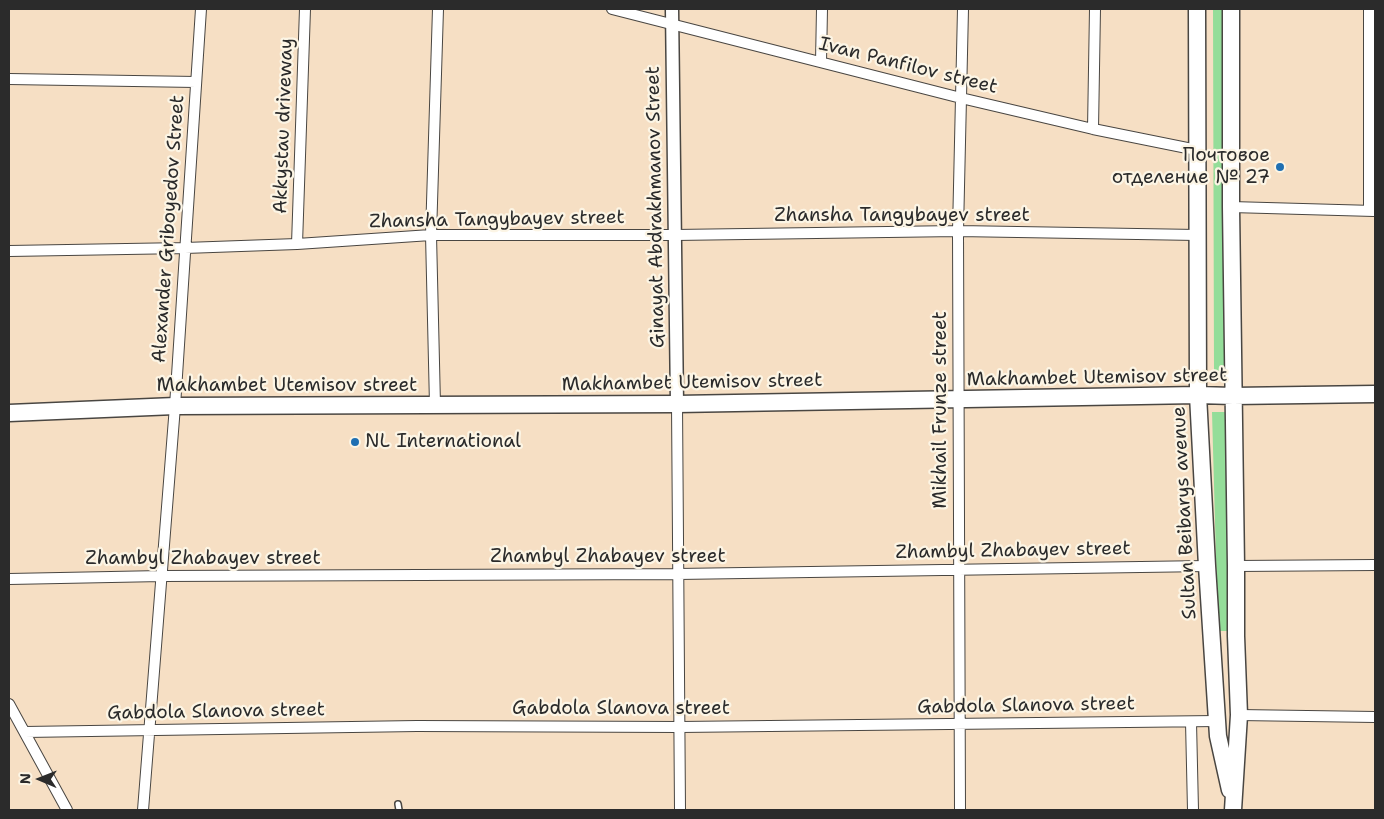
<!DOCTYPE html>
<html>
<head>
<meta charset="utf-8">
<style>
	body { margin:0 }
	#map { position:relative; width:1384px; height:819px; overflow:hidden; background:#f6dfc4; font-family:"Shantell Sans",sans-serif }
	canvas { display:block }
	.frame { position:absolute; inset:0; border:10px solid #2b2b2b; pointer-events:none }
	.north { position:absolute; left:15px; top:754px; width:50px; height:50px; -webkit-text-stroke:4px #fcf5e5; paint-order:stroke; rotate:271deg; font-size:14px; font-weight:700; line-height:20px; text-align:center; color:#2b2b2b }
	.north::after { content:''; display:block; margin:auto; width:18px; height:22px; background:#2b2b2b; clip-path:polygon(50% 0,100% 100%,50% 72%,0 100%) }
</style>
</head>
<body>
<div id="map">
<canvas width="1384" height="819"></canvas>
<div class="frame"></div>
<div class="north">N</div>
</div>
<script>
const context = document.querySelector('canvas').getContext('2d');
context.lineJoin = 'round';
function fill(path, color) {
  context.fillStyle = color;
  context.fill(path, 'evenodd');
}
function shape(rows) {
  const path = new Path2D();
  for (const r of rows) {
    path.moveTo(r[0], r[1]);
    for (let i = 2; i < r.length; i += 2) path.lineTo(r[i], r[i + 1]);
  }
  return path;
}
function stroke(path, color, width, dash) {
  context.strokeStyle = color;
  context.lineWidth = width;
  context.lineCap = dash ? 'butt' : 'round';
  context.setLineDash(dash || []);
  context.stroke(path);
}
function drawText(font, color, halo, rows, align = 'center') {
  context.font = font + ' "Shantell Sans",sans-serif';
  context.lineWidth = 4.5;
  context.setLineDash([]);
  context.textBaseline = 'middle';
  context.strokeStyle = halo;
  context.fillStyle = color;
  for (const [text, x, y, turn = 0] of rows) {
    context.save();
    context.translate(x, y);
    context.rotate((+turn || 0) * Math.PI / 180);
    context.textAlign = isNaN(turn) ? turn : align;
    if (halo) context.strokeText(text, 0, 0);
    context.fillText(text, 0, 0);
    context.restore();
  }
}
fill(shape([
	[1213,9,1225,9,1226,371,1214,371],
	[1212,412,1225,412,1231,631,1218,631]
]), '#94dd99');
const service = shape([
	[398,804,399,810]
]);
const minor = shape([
	[612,9,961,98,1093,129,1197,150],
	[821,62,822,9],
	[9,79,196,82],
	[1093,129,1095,9],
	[1231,207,1374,211],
	[1369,210,1369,9],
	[297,244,305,9],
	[9,251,185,248,297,244,431,235,675,235,958,231,1197,235],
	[677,404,680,810],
	[435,405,431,235,438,9],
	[1236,566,1375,565],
	[9,579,162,576,678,574,1207,566],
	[9,704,67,810],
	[1239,715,1375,717],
	[1191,722,1193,810],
	[25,732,417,726,680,727,1217,721],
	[143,810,175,406,201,9],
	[960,810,958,231,963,9]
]);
const tertiary = shape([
	[672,9,677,404]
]);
const primary = shape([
	[1197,9,1198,395,1207,566,1218,736,1230,790],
	[1231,9,1231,207,1236,566,1236,636,1239,715,1233,810],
	[9,413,175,406,677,404,1198,395,1233,396,1375,394]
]);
stroke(service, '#494642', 8);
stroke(minor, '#494642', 12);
stroke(tertiary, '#494642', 15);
stroke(primary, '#494642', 19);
stroke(service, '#fff', 5);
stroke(minor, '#fff', 10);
stroke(tertiary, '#fff', 12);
stroke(primary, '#fff', 16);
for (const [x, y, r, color] of [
	[1280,167,5,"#1f6fb2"],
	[355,442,5,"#1f6fb2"]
]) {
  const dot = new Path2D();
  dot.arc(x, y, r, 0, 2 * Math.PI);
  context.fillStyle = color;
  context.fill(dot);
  stroke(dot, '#fcf5e5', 2);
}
drawText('19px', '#2b2b2b', '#fcf5e5', [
	["Ivan Panfilov street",908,66,14],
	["Akkystau driveway",284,126,-88],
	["Ginayat Abdrakhmanov Street",656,207,-91],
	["Zhansha Tangybayev street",902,216],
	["Zhansha Tangybayev street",497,220,-1],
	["Alexander Griboyedov Street",169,229,-86],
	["Makhambet Utemisov street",1097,378,-1],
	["Makhambet Utemisov street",692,383,-1],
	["Makhambet Utemisov street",287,386],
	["Mikhail Frunze street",941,410,-90],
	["Sultan Beibarys avenue",1185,513,-93],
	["Zhambyl Zhabayev street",1013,551,-1],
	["Zhambyl Zhabayev street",608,557],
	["Zhambyl Zhabayev street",203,559],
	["Gabdola Slanova street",1026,706,-1],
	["Gabdola Slanova street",621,709],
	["Gabdola Slanova street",216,712,-1]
]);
drawText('19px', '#2b2b2b', '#fcf5e5', [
	["Почтовое",1270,156],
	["отделение № 27",1270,178],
	["NL International",365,442,"left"]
], 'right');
</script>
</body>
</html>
